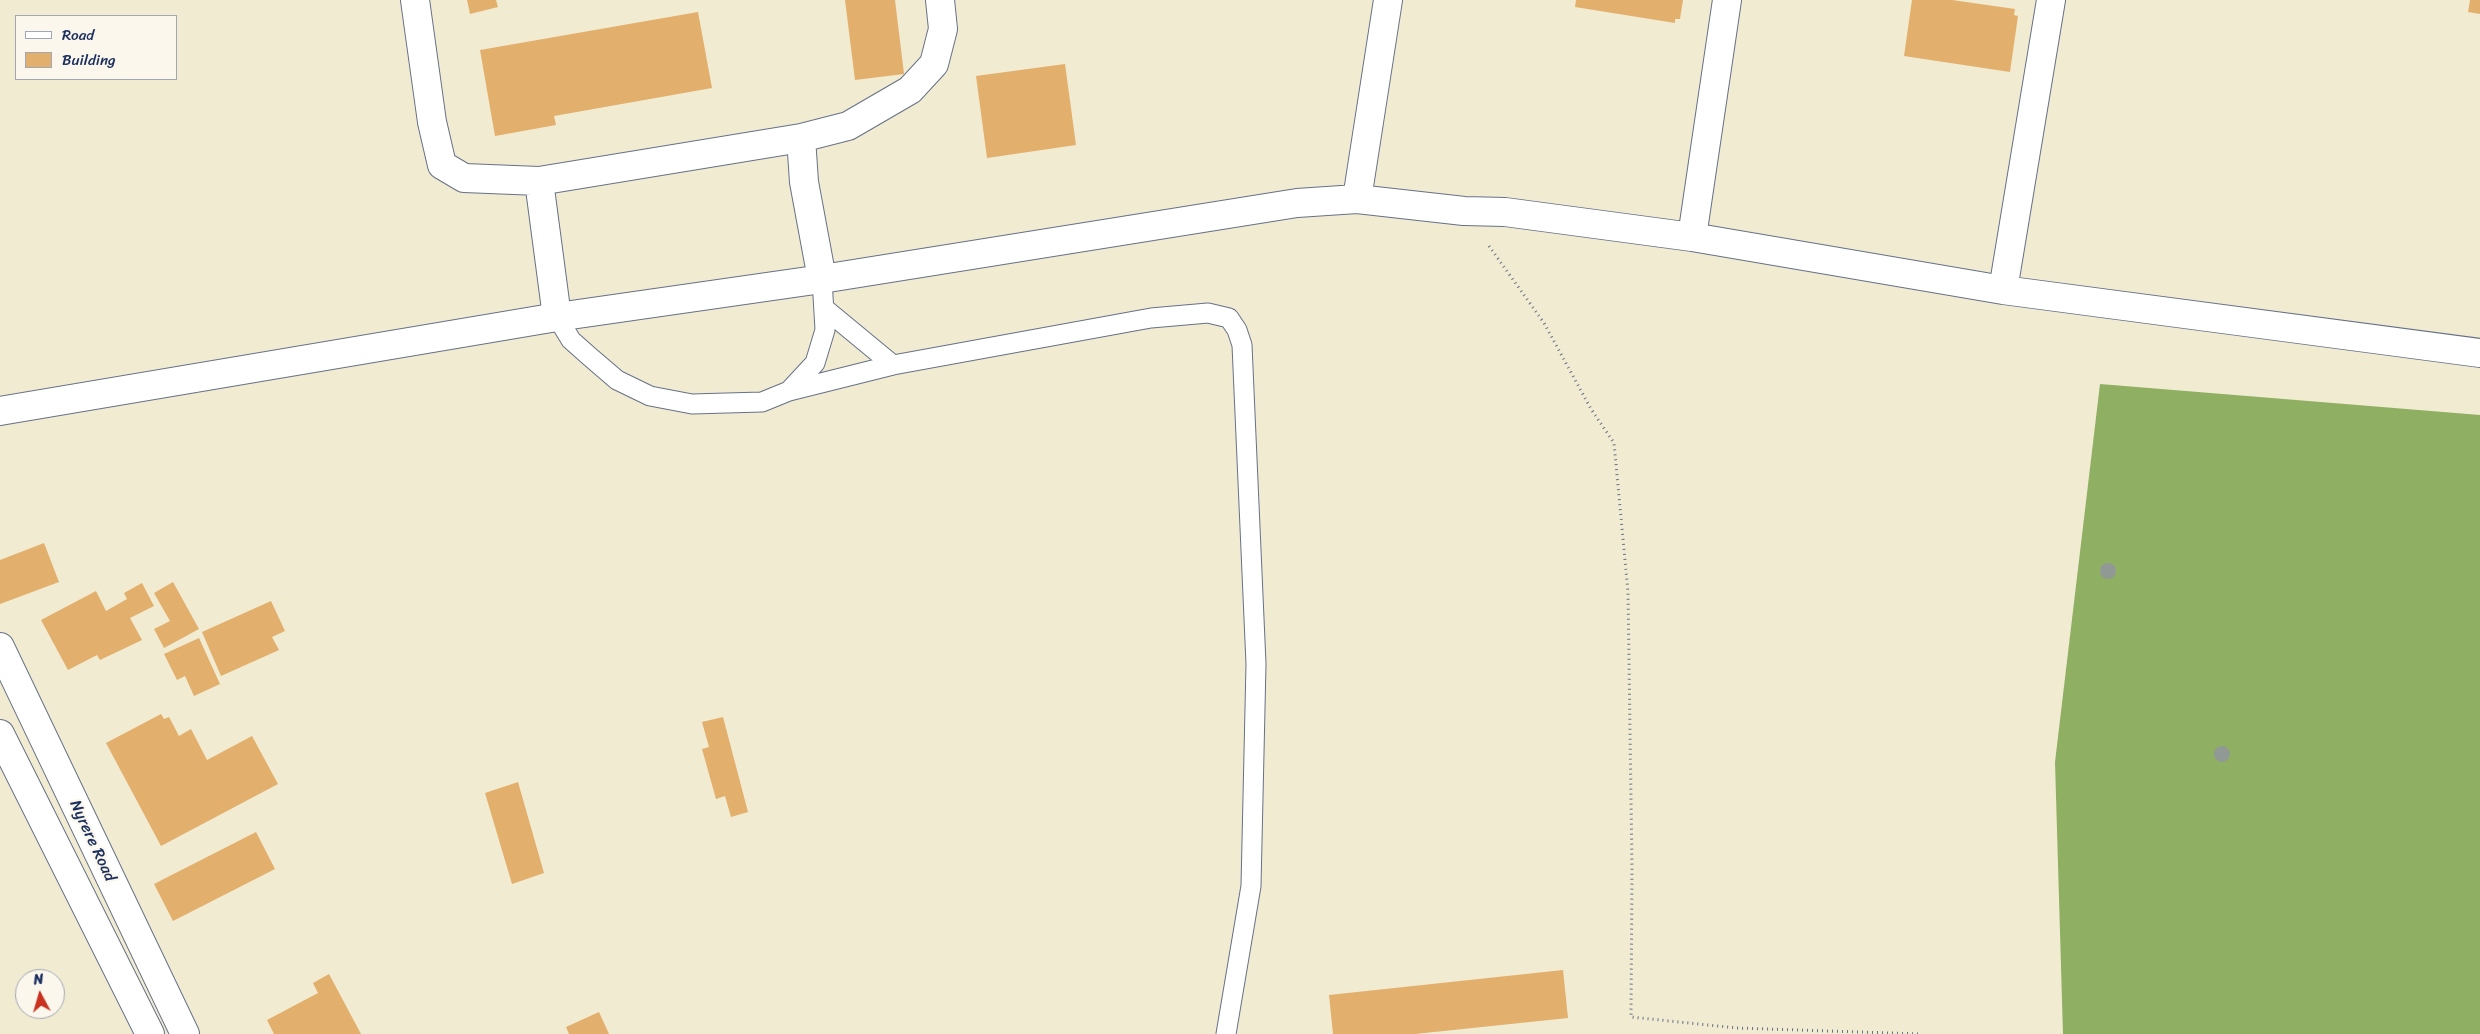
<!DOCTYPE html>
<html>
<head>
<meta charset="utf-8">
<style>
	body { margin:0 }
	#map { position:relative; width:2480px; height:1034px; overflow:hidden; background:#f1ebd2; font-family:Sriracha,sans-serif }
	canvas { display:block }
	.legend { position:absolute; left:15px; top:15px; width:162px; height:65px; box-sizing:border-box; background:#fbf7ec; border:1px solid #a1a7b3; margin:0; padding:6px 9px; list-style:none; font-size:15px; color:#1b2f5e }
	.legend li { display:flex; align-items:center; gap:10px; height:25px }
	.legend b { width:25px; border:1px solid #a1a7b3 }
	.north { position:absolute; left:15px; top:969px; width:50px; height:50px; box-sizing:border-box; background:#fbf7ec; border:1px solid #a1a7b3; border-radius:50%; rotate:354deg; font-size:14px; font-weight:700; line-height:20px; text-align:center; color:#1b2f5e }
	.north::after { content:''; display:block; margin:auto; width:18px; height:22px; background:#c8321e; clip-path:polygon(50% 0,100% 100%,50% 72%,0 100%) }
</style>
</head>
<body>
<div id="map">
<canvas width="2480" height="1034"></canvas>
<ul class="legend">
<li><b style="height:6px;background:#fff"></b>Road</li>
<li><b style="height:14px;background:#e2af6c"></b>Building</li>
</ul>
<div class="north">N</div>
</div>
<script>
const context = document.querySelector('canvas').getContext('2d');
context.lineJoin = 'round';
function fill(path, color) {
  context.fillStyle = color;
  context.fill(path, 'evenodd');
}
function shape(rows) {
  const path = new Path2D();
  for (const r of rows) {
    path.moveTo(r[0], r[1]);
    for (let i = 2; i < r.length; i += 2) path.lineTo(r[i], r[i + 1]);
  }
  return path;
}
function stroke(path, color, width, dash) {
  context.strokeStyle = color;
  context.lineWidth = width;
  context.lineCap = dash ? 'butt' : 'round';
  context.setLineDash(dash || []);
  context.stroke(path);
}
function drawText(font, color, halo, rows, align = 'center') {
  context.font = font + ' Sriracha,sans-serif';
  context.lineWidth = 4.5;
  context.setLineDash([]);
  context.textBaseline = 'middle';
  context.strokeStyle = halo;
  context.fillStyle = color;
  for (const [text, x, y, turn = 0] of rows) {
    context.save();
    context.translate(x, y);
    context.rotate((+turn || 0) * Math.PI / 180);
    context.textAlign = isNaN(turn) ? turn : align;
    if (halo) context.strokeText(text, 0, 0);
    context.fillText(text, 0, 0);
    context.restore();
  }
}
fill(shape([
	[2100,384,2480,415,2480,1034,2063,1034,2055,762]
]), '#8faf62');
fill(shape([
	[467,0,496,0,498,7,470,14],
	[845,0,895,0,904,74,855,80],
	[1576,0,1683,0,1680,19,1675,19,1675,23,1575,7],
	[1912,0,1952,0,2015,9,2014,15,2018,16,2010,72,1904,56],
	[2470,0,2480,0,2480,14,2468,12],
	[698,12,712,88,554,116,556,125,495,136,480,50],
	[1065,64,1076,145,987,158,976,76],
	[44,543,59,582,0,604,0,560],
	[173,582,199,629,164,648,154,629,170,621,154,593],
	[142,583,154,606,130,618,142,640,100,660,97,655,68,670,41,620,96,591,106,611,127,599,124,593],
	[271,601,285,631,272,637,279,650,221,676,202,632],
	[199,638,220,684,194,696,185,676,177,680,164,654],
	[161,714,164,719,169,717,179,736,191,729,207,760,252,736,278,784,161,846,106,743],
	[723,717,748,812,731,817,725,796,716,799,702,749,709,747,702,722],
	[518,782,544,873,512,884,485,793],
	[256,832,275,869,173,921,154,884],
	[1563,970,1568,1018,1415,1034,1333,1034,1329,995],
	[329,974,361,1034,274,1034,267,1020,318,993,313,983],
	[599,1012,609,1034,569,1034,566,1027]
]), '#e2af6c');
const lane = shape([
	[824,308,893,365],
	[557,317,571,340,589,356,617,380,650,396,692,404,762,402,789,391,815,363,825,330,822,279],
	[789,391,893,365,1151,318,1208,313,1229,318,1237,330,1242,345,1256,664,1251,886,1226,1034]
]);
const street = shape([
	[415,0,432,122,442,165,464,178,539,181,801,138],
	[539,181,557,317],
	[1357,199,1388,0],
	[1692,237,1727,0],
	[822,279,804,182,801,138,848,126,910,90,934,64,943,29,940,0],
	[2003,290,2051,0],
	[0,411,557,317,822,279,1297,203,1357,199,1464,211,1505,212,1692,237,2003,290,2480,353]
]);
const primary = shape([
	[0,647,185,1034],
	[0,734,150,1034]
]);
stroke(lane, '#667187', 21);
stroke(street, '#667187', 30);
stroke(primary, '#667187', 30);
stroke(shape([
	[1489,246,1544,323,1591,409,1614,443,1628,592,1632,868,1631,1017,1737,1028,1921,1034]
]), '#667187', 3, [1, 4]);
stroke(lane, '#fff', 19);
stroke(street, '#fff', 28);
stroke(primary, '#fff', 28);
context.fillStyle = '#909994';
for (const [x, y] of [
	[2108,571],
	[2222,754]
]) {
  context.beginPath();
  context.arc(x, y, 8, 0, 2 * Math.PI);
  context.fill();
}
drawText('16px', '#1b2f5e', '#fbf7ec', [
	["Nyrere Road",92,841,65]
]);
</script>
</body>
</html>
